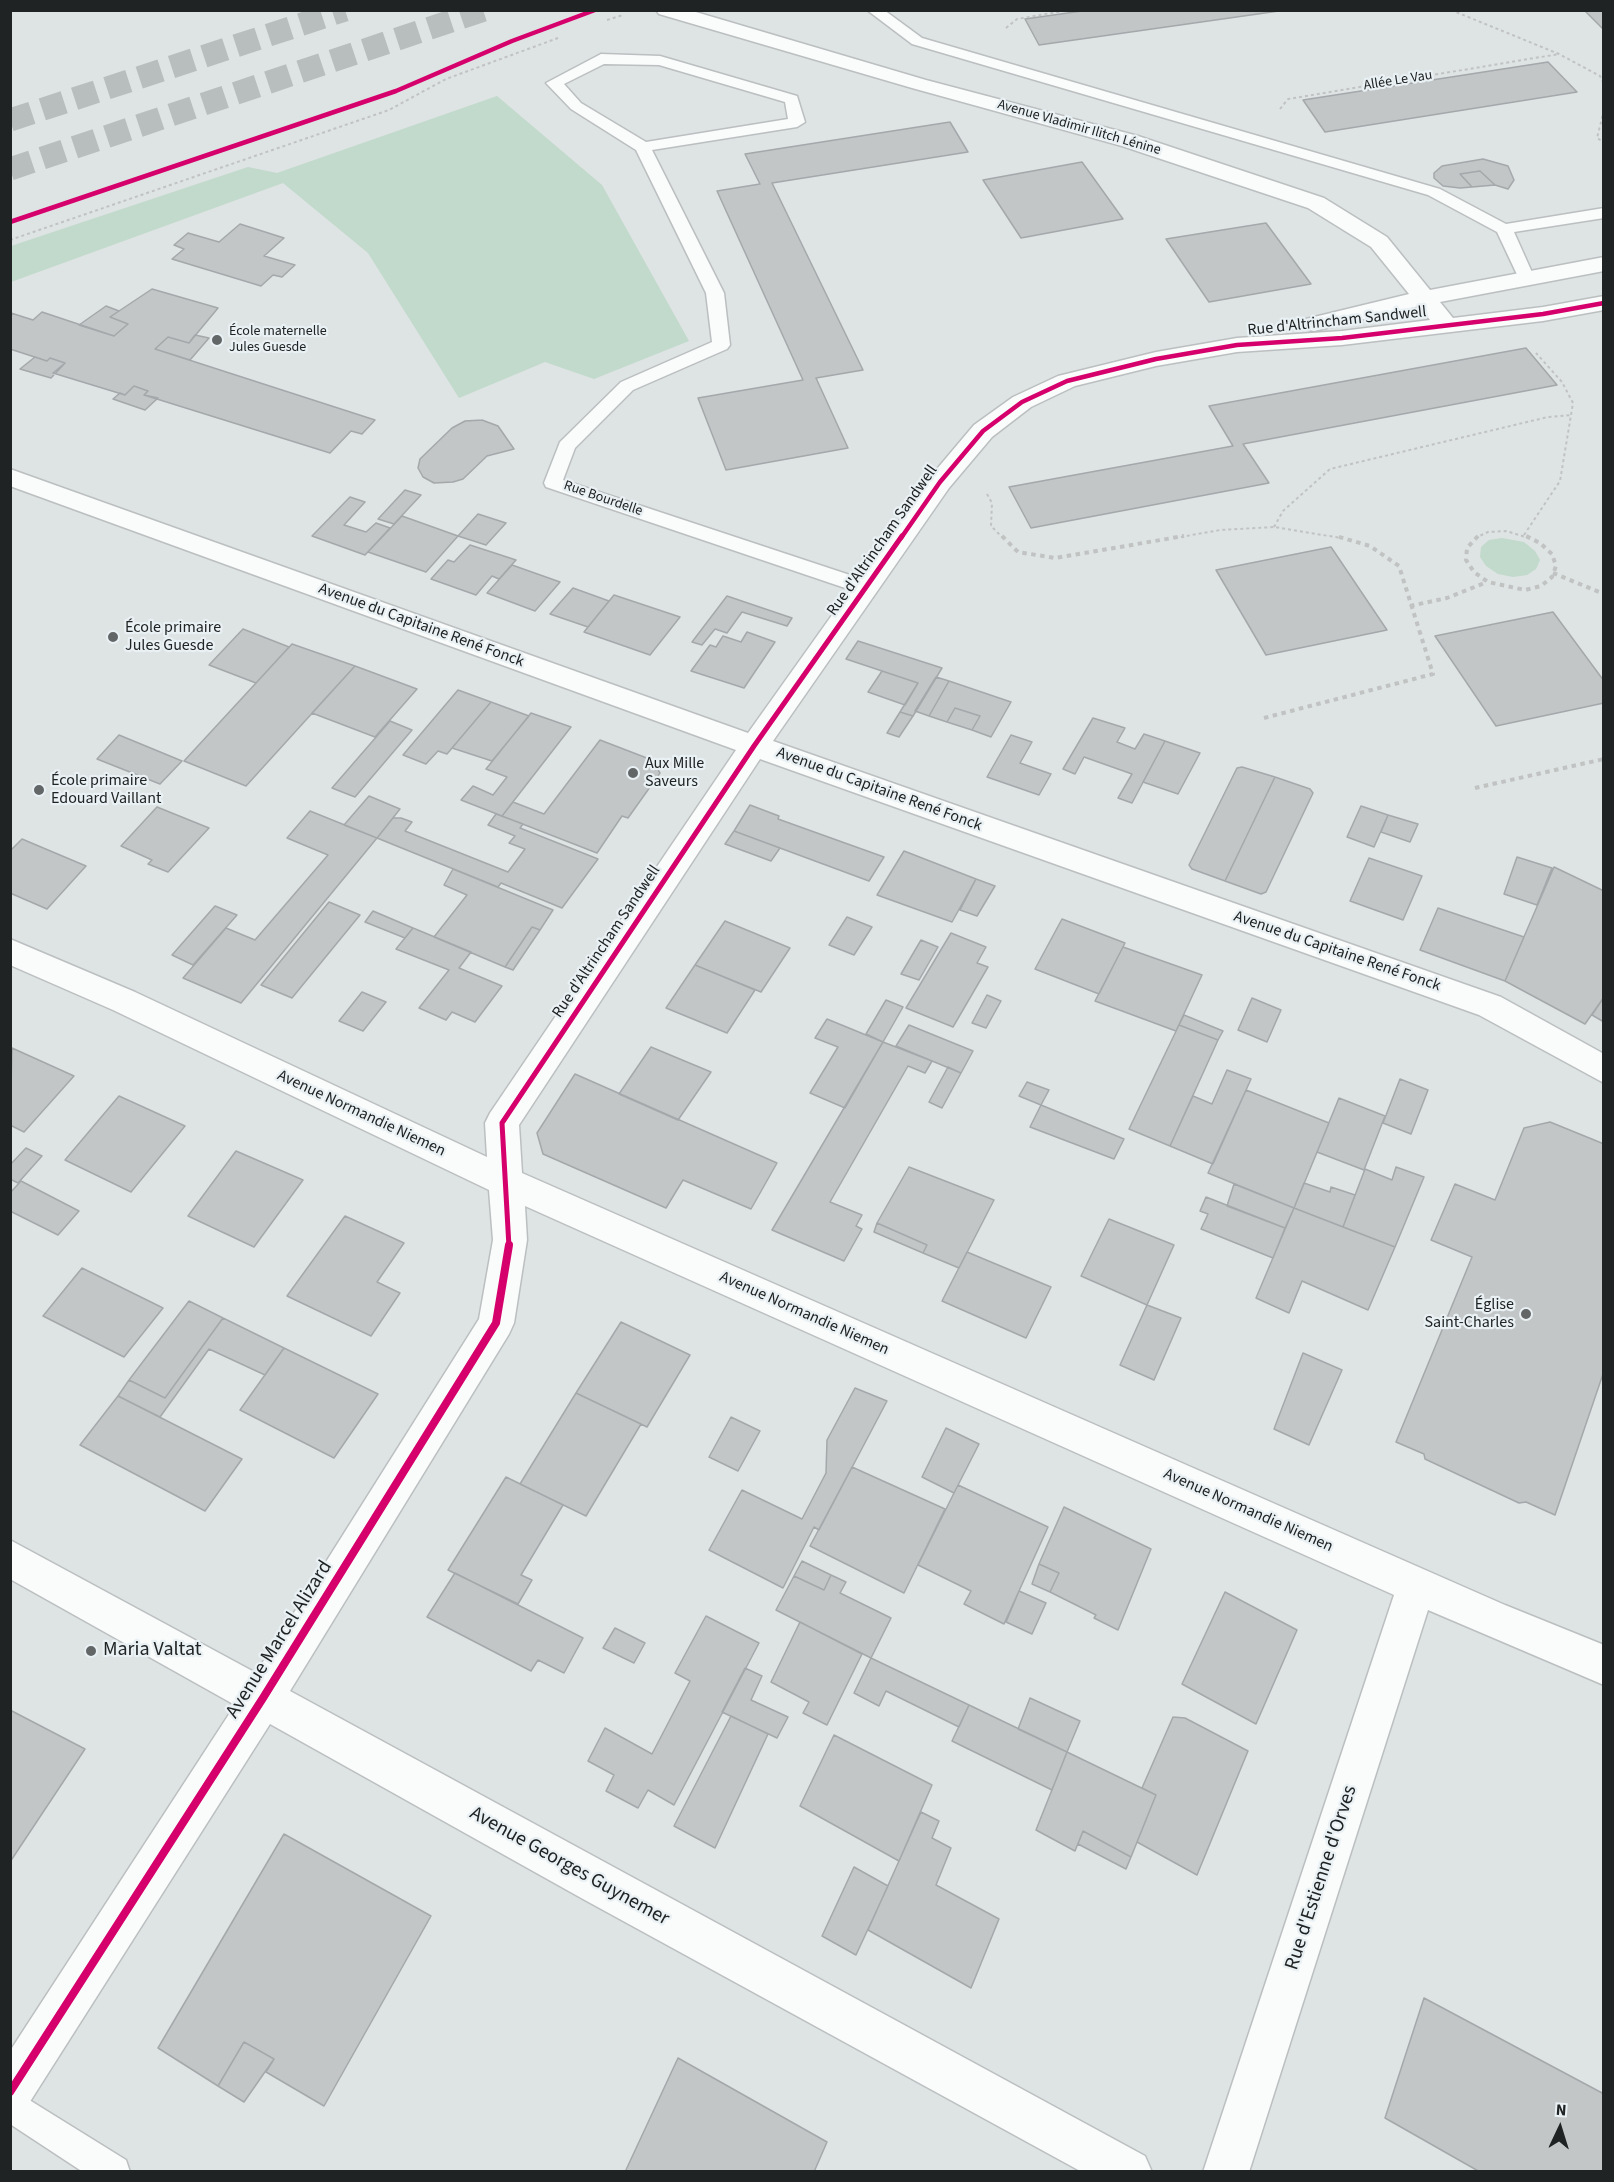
<!DOCTYPE html>
<html>
<head>
<meta charset="utf-8">
<style>
	body { margin:0 }
	#map { position:relative; width:1614px; height:2182px; overflow:hidden; background:#dee3e4; font-family:"Source Sans 3",sans-serif }
	canvas { display:block }
	.frame { position:absolute; inset:0; border:12px solid #202323; pointer-events:none }
	.north { position:absolute; left:1530px; top:2098px; width:60px; height:60px; -webkit-text-stroke:4px #e9f1f4; paint-order:stroke; rotate:4deg; font-size:16px; font-weight:700; line-height:24px; text-align:center; color:#202323 }
	.north::after { content:''; display:block; margin:auto; width:21px; height:27px; background:#202323; clip-path:polygon(50% 0,100% 100%,50% 72%,0 100%) }
</style>
</head>
<body>
<div id="map">
<canvas width="1614" height="2182"></canvas>
<div class="frame"></div>
<div class="north">N</div>
</div>
<script>
const context = document.querySelector('canvas').getContext('2d');
context.lineJoin = 'round';
function fill(path, color) {
  context.fillStyle = color;
  context.fill(path, 'evenodd');
}
function shape(rows) {
  const path = new Path2D();
  for (const r of rows) {
    path.moveTo(r[0], r[1]);
    for (let i = 2; i < r.length; i += 2) path.lineTo(r[i], r[i + 1]);
  }
  return path;
}
function stroke(path, color, width, dash) {
  context.strokeStyle = color;
  context.lineWidth = width;
  context.lineCap = dash ? 'butt' : 'round';
  context.setLineDash(dash || []);
  context.stroke(path);
}
function drawText(font, color, halo, rows, align = 'center') {
  context.font = font + ' "Source Sans 3",sans-serif';
  context.lineWidth = 4.5;
  context.setLineDash([]);
  context.textBaseline = 'middle';
  context.strokeStyle = halo;
  context.fillStyle = color;
  for (const [text, x, y, turn = 0] of rows) {
    context.save();
    context.translate(x, y);
    context.rotate((+turn || 0) * Math.PI / 180);
    context.textAlign = isNaN(turn) ? turn : align;
    if (halo) context.strokeText(text, 0, 0);
    context.fillText(text, 0, 0);
    context.restore();
  }
}
fill(shape([
	[497,96,602,185,689,341,594,379,545,362,459,398,368,253,283,183,11,282,11,246,248,167,277,173],
	[1502,538,1524,542,1535,551,1540,560,1536,569,1527,575,1513,577,1498,574,1486,566,1480,557,1481,547,1489,540]
]), '#c1dacb');
const building = shape([
	[1089,10,1286,10,1039,45,1025,19,1089,10],
	[1584,10,1604,10,1604,30,1584,10],
	[1548,62,1577,92,1325,132,1303,100,1548,62],
	[950,122,968,152,772,183,863,370,816,378,848,448,726,470,698,398,803,380,717,191,760,184,745,154,950,122],
	[1483,159,1508,166,1514,180,1508,189,1495,185,1480,171,1460,174,1472,187,1460,188,1443,186,1434,178,1434,173,1442,166,1483,159],
	[1082,162,1123,219,1021,238,983,180,1082,162],
	[1480,171,1495,185,1472,187,1460,174,1480,171],
	[1266,223,1311,284,1209,302,1166,239,1266,223],
	[240,224,284,238,264,256,295,265,282,277,273,275,261,286,172,259,184,249,174,245,188,233,219,242,240,224],
	[152,289,218,308,189,343,168,337,155,349,375,420,362,434,351,431,330,453,144,395,148,391,134,386,125,395,53,373,65,363,50,358,47,361,10,349,11,313,33,320,42,312,114,336,128,324,110,317,152,289],
	[106,306,119,311,110,317,128,324,114,336,79,325,106,306],
	[195,335,209,338,190,360,155,349,168,337,189,343,195,335],
	[1526,348,1557,385,1243,444,1269,483,1031,528,1009,487,1233,446,1209,406,1526,348],
	[35,357,47,361,50,358,65,363,51,378,20,369,35,357],
	[134,386,148,391,144,395,158,398,145,410,113,399,120,393,125,395,134,386],
	[482,420,498,426,514,449,487,456,463,479,453,482,434,483,423,477,418,468,420,459,452,428,465,421,482,420],
	[405,490,421,495,394,524,378,519,405,490],
	[350,497,365,502,344,525,366,532,376,523,390,528,365,555,312,536,350,497],
	[478,514,506,523,486,545,458,536,478,514],
	[402,516,458,536,426,572,368,552,402,516],
	[470,545,516,560,499,579,492,576,476,595,431,579,448,560,454,562,470,545],
	[1331,547,1387,630,1266,655,1216,570,1331,547],
	[512,565,560,582,535,611,487,593,512,565],
	[573,588,609,601,588,627,550,614,573,588],
	[614,595,680,617,650,655,584,632,614,595],
	[727,596,792,618,787,626,742,612,727,633,715,629,702,645,692,642,727,596],
	[1553,612,1604,681,1604,703,1496,726,1435,636,1553,612],
	[243,629,289,647,256,683,209,665,243,629],
	[747,632,775,642,744,688,691,671,710,645,716,647,723,636,741,642,747,632],
	[858,641,942,668,913,716,900,712,918,683,846,659,858,641],
	[292,644,355,666,246,786,184,761,292,644],
	[355,666,417,689,375,737,312,713,355,666],
	[882,671,918,683,905,705,868,692,882,671],
	[936,677,949,681,929,716,915,711,936,677],
	[949,681,1011,702,991,737,972,730,980,716,955,708,947,722,929,716,949,681],
	[458,690,491,702,447,754,438,751,426,764,403,755,458,690],
	[491,702,529,716,492,761,452,748,491,702],
	[955,708,980,716,972,730,947,722,955,708],
	[900,712,913,716,899,737,887,733,900,712],
	[531,713,571,727,502,816,461,800,473,786,493,795,507,777,486,769,531,713],
	[1093,718,1125,728,1117,742,1135,749,1144,734,1165,741,1132,803,1118,798,1132,774,1084,757,1075,774,1063,769,1093,718],
	[390,721,412,730,355,797,332,788,390,721],
	[119,735,182,761,160,784,97,759,119,735],
	[1011,735,1032,742,1020,763,1051,774,1039,795,987,777,1011,735],
	[600,740,652,760,660,773,628,818,622,816,597,853,502,816,513,802,544,814,600,740],
	[1165,741,1200,753,1178,794,1143,782,1165,741],
	[1242,767,1275,777,1225,881,1192,869,1189,865,1237,768,1242,767],
	[1275,777,1310,789,1313,793,1266,892,1261,894,1225,881,1275,777],
	[369,796,400,809,377,838,344,825,369,796],
	[750,805,779,816,778,819,884,857,869,881,734,831,750,805],
	[1361,806,1388,815,1374,847,1347,837,1361,806],
	[157,807,209,828,168,872,148,864,152,860,121,846,157,807],
	[310,811,377,838,241,1003,183,978,226,928,255,940,328,855,287,838,310,811],
	[496,814,523,824,520,828,598,859,562,908,501,883,498,887,377,838,393,818,401,818,412,822,405,831,508,872,525,849,509,843,515,836,488,825,496,814],
	[1388,815,1418,824,1410,842,1381,832,1388,815],
	[734,831,780,848,771,861,725,844,734,831],
	[22,839,86,866,47,909,10,893,10,851,22,839],
	[904,851,976,879,952,922,877,895,904,851],
	[1517,857,1552,868,1537,905,1504,894,1517,857],
	[1369,858,1422,876,1403,920,1350,901,1369,858],
	[1554,867,1604,891,1604,997,1585,1024,1505,981,1554,867],
	[453,869,553,910,540,930,532,927,505,967,434,937,467,895,444,885,453,869],
	[976,879,995,886,977,916,960,910,976,879],
	[329,902,360,915,292,998,261,985,329,902],
	[215,906,237,915,193,965,172,955,215,906],
	[1438,908,1524,937,1505,981,1420,950,1438,908],
	[373,911,413,928,405,938,365,922,373,911],
	[847,917,872,927,854,955,829,945,847,917],
	[1062,919,1125,943,1099,994,1035,969,1062,919],
	[725,921,790,948,761,992,695,965,725,921],
	[532,927,540,930,513,970,505,967,532,927],
	[413,928,471,952,459,968,502,986,475,1022,452,1012,446,1020,419,1008,449,970,396,949,413,928],
	[951,933,986,947,977,963,988,967,953,1027,906,1008,951,933],
	[921,940,938,947,919,980,901,974,921,940],
	[1123,947,1202,975,1176,1031,1095,1001,1123,947],
	[695,965,755,990,727,1033,666,1008,695,965],
	[362,992,386,1002,363,1031,339,1021,362,992],
	[987,995,1001,1001,986,1028,972,1023,987,995],
	[1604,997,1604,1022,1592,1015,1604,997],
	[1252,998,1281,1010,1267,1042,1238,1030,1252,998],
	[886,1000,903,1007,883,1042,866,1034,886,1000],
	[1184,1015,1223,1031,1218,1040,1179,1025,1184,1015],
	[827,1019,883,1042,845,1108,810,1093,838,1047,815,1038,827,1019],
	[909,1025,973,1051,961,1073,896,1046,909,1025],
	[1179,1025,1218,1040,1170,1146,1129,1129,1179,1025],
	[883,1042,932,1061,925,1073,908,1066,830,1202,862,1215,856,1226,862,1229,844,1261,772,1230,883,1042],
	[651,1047,711,1072,678,1120,619,1094,651,1047],
	[12,1048,74,1076,24,1132,10,1125,12,1048],
	[948,1067,961,1073,942,1108,929,1102,948,1067],
	[1227,1070,1251,1079,1213,1164,1170,1146,1193,1096,1212,1104,1227,1070],
	[575,1074,777,1163,751,1209,683,1180,666,1208,543,1154,537,1133,575,1074],
	[1400,1079,1428,1090,1411,1134,1383,1123,1400,1079],
	[1027,1082,1049,1090,1041,1105,1019,1096,1027,1082],
	[1246,1090,1329,1123,1294,1208,1208,1173,1246,1090],
	[119,1096,185,1126,131,1192,65,1160,119,1096],
	[1339,1098,1385,1116,1364,1170,1317,1152,1339,1098],
	[1041,1105,1124,1139,1114,1159,1030,1127,1041,1105],
	[1550,1122,1604,1144,1604,1371,1555,1515,1526,1502,1519,1503,1425,1459,1424,1454,1396,1442,1472,1257,1431,1240,1455,1184,1495,1200,1524,1128,1550,1122],
	[26,1148,42,1156,18,1183,10,1179,10,1165,26,1148],
	[236,1151,303,1180,254,1247,188,1216,236,1151],
	[909,1167,994,1200,959,1268,923,1253,927,1245,877,1223,909,1167],
	[1396,1167,1424,1177,1395,1247,1343,1227,1365,1169,1392,1180,1396,1167],
	[21,1181,79,1211,58,1235,10,1211,10,1193,21,1181],
	[1304,1183,1330,1192,1331,1187,1355,1195,1343,1227,1294,1208,1304,1183],
	[1234,1184,1294,1208,1285,1228,1227,1206,1234,1184],
	[1206,1197,1285,1228,1273,1258,1201,1229,1208,1214,1200,1211,1206,1197],
	[1294,1208,1395,1247,1368,1310,1302,1281,1289,1313,1256,1298,1294,1208],
	[345,1216,404,1243,377,1282,400,1293,371,1336,287,1296,345,1216],
	[1109,1219,1174,1245,1147,1305,1081,1276,1109,1219],
	[877,1223,927,1245,923,1253,874,1232,877,1223],
	[967,1252,1051,1287,1026,1338,942,1301,967,1252],
	[82,1268,163,1308,124,1357,43,1316,82,1268],
	[189,1301,223,1318,165,1398,129,1380,189,1301],
	[1147,1305,1181,1318,1154,1380,1120,1365,1147,1305],
	[223,1318,284,1348,265,1375,209,1349,160,1417,118,1396,129,1380,165,1398,223,1318],
	[621,1322,690,1355,647,1427,576,1393,621,1322],
	[284,1348,378,1394,334,1458,240,1410,284,1348],
	[1303,1353,1342,1370,1309,1445,1274,1429,1303,1353],
	[855,1388,887,1401,819,1530,814,1527,783,1588,709,1550,742,1490,802,1519,826,1473,827,1440,855,1388],
	[576,1393,641,1424,586,1516,520,1484,576,1393],
	[118,1396,242,1459,205,1511,80,1445,118,1396],
	[731,1417,760,1431,738,1471,709,1457,731,1417],
	[946,1428,979,1444,954,1493,922,1477,946,1428],
	[852,1467,945,1509,904,1593,810,1546,852,1467],
	[506,1477,563,1505,521,1575,532,1580,518,1604,448,1570,506,1477],
	[958,1485,1048,1527,1004,1624,964,1604,971,1591,918,1565,958,1485],
	[1064,1507,1151,1549,1118,1630,1094,1618,1096,1615,1050,1592,1059,1573,1039,1564,1064,1507],
	[802,1561,831,1575,824,1590,794,1576,802,1561],
	[1039,1564,1059,1573,1050,1592,1032,1584,1039,1564],
	[455,1573,583,1638,564,1673,538,1660,531,1671,427,1617,455,1573],
	[831,1575,846,1582,840,1593,891,1618,871,1658,776,1610,794,1576,824,1590,831,1575],
	[1019,1591,1046,1603,1032,1634,1006,1622,1019,1591],
	[1225,1592,1297,1630,1256,1724,1182,1684,1225,1592],
	[706,1616,759,1643,674,1805,648,1790,638,1808,606,1791,614,1775,588,1761,605,1728,652,1754,690,1681,675,1673,706,1616],
	[800,1622,862,1654,827,1725,803,1713,809,1702,771,1682,800,1622],
	[615,1628,645,1643,634,1663,603,1648,615,1628],
	[871,1658,969,1705,959,1727,886,1691,879,1706,854,1693,871,1658],
	[745,1668,762,1676,751,1700,788,1717,777,1738,722,1712,745,1668],
	[1030,1698,1080,1721,1067,1752,1018,1729,1030,1698],
	[969,1705,1067,1752,1052,1790,952,1741,969,1705],
	[10,1710,85,1749,10,1862,10,1710],
	[731,1716,768,1734,715,1848,674,1826,731,1716],
	[1173,1717,1185,1718,1248,1751,1197,1875,1137,1842,1156,1795,1142,1788,1173,1717],
	[834,1735,932,1785,899,1861,800,1806,834,1735],
	[1067,1752,1156,1795,1131,1857,1083,1831,1075,1851,1036,1830,1067,1752],
	[921,1812,939,1821,932,1838,951,1848,936,1885,999,1919,971,1988,868,1930,921,1812],
	[1083,1831,1131,1857,1126,1869,1078,1844,1083,1831],
	[284,1834,431,1916,324,2106,266,2072,274,2059,244,2042,218,2086,158,2048,284,1834],
	[854,1867,888,1886,856,1955,822,1936,854,1867],
	[1424,1998,1604,2094,1604,2172,1480,2172,1385,2118,1424,1998],
	[244,2042,274,2059,244,2102,218,2086,244,2042],
	[678,2058,827,2142,814,2172,625,2172,678,2058]
]);
fill(building, '#c2c6c7');
stroke(building, '#a5a8aa', 1.5);
stroke(shape([
	[10,120,345,10],
	[10,169,484,10]
]), '#b8bdbd', 23, [23, 11]);
const service = shape([
	[867,10,884,10,922,38,1440,189,1506,224,1604,208,1604,218,1514,232,1535,279,1527,284,1521,283,1497,232,1428,195,912,44,867,10],
	[601,54,660,56,797,96,805,122,797,127,652,150,724,293,730,345,727,349,633,390,575,448,563,480,874,583,877,588,874,593,860,593,546,487,544,483,560,442,621,382,712,342,706,293,636,150,571,109,546,83,601,54],
	[604,64,659,65,785,102,788,119,646,142,581,103,564,84,604,64],
	[10,2088,126,2160,130,2172,83,2172,10,2124,10,2088]
]);
const minor = shape([
	[656,10,689,10,926,80,1138,136,1324,198,1387,237,1430,290,1604,257,1604,271,1440,302,1453,318,1543,307,1604,296,1604,310,1543,321,1342,345,1237,352,1156,366,1075,386,1031,407,992,437,949,488,773,741,1501,997,1604,1054,1604,1083,1479,1015,760,759,519,1125,522,1173,1505,1605,1604,1645,1604,1685,1428,1610,1249,2172,1203,2172,1394,1595,525,1206,527,1240,514,1323,509,1334,290,1691,1145,2156,1152,2172,1082,2172,583,1899,270,1724,26,2108,10,2114,10,2051,235,1705,10,1579,10,1540,256,1673,479,1319,493,1240,489,1190,113,1010,10,965,10,939,135,992,487,1157,485,1123,490,1113,736,750,10,486,10,469,748,733,931,476,974,425,1013,397,1058,376,1156,352,1237,338,1342,331,1430,320,1419,306,1314,331,1306,329,1302,324,1306,319,1409,294,1371,247,1308,208,1122,146,912,88,659,14,656,10]
]);
stroke(service, '#bbbfc0', 3);
stroke(minor, '#bbbfc0', 3);
stroke(shape([
	[1451,10,1559,54,1600,76,1604,84],
	[607,20,623,15],
	[1006,28,1017,19,1070,10],
	[1280,109,1288,99,1559,54],
	[1604,110,1597,138,1604,142],
	[10,240,389,110,446,79,558,38],
	[987,494,992,503,991,526,1003,538],
	[1274,527,1283,511,1330,469,1548,417,1571,415],
	[1524,535,1560,481,1573,403,1562,382,1536,353],
	[1175,538,1220,530,1274,527,1341,538],
	[1475,538,1488,532,1506,531,1529,538]
]), '#c1c3c3', 2, [3, 3]);
stroke(shape([
	[1002,536,1018,552,1055,558,1184,536],
	[1478,536,1467,548,1466,560,1474,572,1488,582,1525,590,1541,586,1552,577,1556,566,1552,554,1540,543,1526,536],
	[1553,573,1604,594],
	[1410,606,1447,598,1487,582],
	[1264,718,1433,674,1399,566,1370,546,1336,536],
	[1475,788,1604,759]
]), '#c1c3c3', 4, [4.5, 4.5]);
fill(service, '#fafbfb');
fill(minor, '#fafbfb');
stroke(shape([
	[10,222,396,91,512,41,595,10],
	[901,538,940,482,983,431,1022,402,1067,381,1156,359,1237,345,1342,338,1543,314,1604,303]
]), '#d6006c', 4.5);
stroke(shape([
	[509,1247,502,1123,754,746,902,536]
]), '#d6006c', 5);
stroke(shape([
	[10,2092,263,1698,496,1323,509,1245]
]), '#d6006c', 8);
for (const [x, y, r, color] of [
	[217,340,6,"#626667"],
	[113,637,6,"#626667"],
	[633,773,6,"#626667"],
	[39,790,6,"#626667"],
	[1526,1314,6,"#626667"],
	[91,1651,6,"#626667"]
]) {
  const dot = new Path2D();
  dot.arc(x, y, r, 0, 2 * Math.PI);
  context.fillStyle = color;
  context.fill(dot);
  stroke(dot, '#e9f1f4', 2);
}
drawText('14px', '#202323', '#e9f1f4', [
	["Allée Le Vau",1398,81,-9],
	["Avenue Vladimir Ilitch Lénine",1079,128,16],
	["Rue Bourdelle",603,499,19]
]);
drawText('14px', '#202323', '#e9f1f4', [
	["École maternelle",229,332],
	["Jules Guesde",229,348]
], 'left');
drawText('16px', '#202323', '#e9f1f4', [
	["Rue d'Altrincham Sandwell",1337,322,-6],
	["Rue d'Altrincham Sandwell",883,541,-55],
	["Avenue du Capitaine René Fonck",421,626,20],
	["Avenue du Capitaine René Fonck",879,790,20],
	["Rue d'Altrincham Sandwell",607,942,-56],
	["Avenue du Capitaine René Fonck",1337,952,19],
	["Avenue Normandie Niemen",361,1114,25],
	["Avenue Normandie Niemen",804,1314,24],
	["Avenue Normandie Niemen",1248,1511,24]
]);
drawText('16px', '#202323', '#e9f1f4', [
	["École primaire",125,628],
	["Jules Guesde",125,646],
	["Aux Mille",645,764],
	["Saveurs",645,782],
	["École primaire",51,781],
	["Edouard Vaillant",51,799],
	["Église",1514,1305,"right"],
	["Saint-Charles",1514,1323,"right"]
], 'left');
drawText('20px', '#202323', '#e9f1f4', [
	["Avenue Marcel Alizard",280,1640,-58],
	["Avenue Georges Guynemer",569,1867,29],
	["Rue d'Estienne d'Orves",1322,1878,-72]
]);
drawText('20px', '#202323', '#e9f1f4', [
	["Maria Valtat",103,1651]
], 'left');
</script>
</body>
</html>
